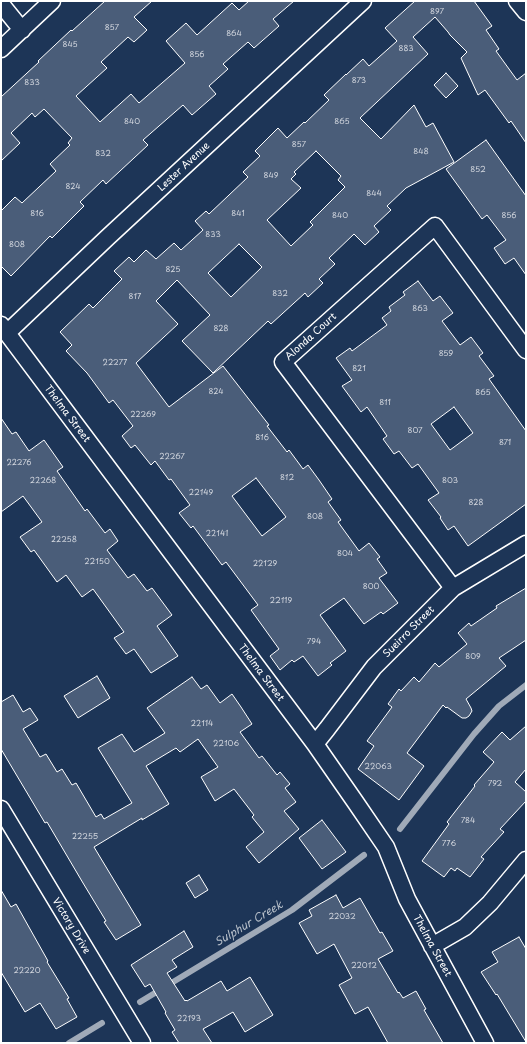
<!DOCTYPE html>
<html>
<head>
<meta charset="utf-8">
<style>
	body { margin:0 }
	#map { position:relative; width:527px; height:1044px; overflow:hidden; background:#1d3557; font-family:"Playpen Sans",sans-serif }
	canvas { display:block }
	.frame { position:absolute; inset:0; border:2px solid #fff; pointer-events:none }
</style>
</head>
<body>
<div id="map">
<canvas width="527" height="1044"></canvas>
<div class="frame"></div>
</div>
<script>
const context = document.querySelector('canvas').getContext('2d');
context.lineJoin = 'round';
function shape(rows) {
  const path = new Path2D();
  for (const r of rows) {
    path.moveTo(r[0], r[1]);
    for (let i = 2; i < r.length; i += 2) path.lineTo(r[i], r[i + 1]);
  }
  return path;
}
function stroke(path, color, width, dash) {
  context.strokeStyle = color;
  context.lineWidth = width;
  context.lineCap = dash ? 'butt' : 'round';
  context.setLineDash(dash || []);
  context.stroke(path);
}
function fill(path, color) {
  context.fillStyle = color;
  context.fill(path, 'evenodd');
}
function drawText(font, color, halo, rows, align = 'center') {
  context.font = font + ' "Playpen Sans",sans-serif';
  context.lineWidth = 3;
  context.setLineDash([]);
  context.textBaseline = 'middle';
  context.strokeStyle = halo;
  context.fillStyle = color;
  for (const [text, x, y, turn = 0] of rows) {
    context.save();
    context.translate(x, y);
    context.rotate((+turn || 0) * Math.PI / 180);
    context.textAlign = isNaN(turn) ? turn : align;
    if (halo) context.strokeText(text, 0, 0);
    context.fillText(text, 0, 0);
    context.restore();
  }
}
stroke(shape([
	[400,829,474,734,499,706,526,685],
	[140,1002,292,910,364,855],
	[69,1043,102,1023]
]), '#a0aab8', 6);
const building = shape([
	[105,1,152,1,134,17,147,30,134,42,128,37,101,62,107,68,76,96,100,122,131,94,139,103,185,63,166,41,186,23,197,35,232,3,239,10,249,1,294,1,273,19,279,26,254,48,248,42,223,64,228,69,209,86,216,94,192,115,183,105,143,140,148,145,106,184,103,180,80,202,84,206,52,238,50,236,11,276,1,266,1,211,15,197,22,203,56,171,50,164,70,145,68,143,72,138,44,109,35,117,32,113,11,133,20,143,1,161,1,97,39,62,38,61,71,30,72,31,105,1],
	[415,1,474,1,492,26,486,30,499,49,496,51,517,80,526,73,526,143,511,121,509,123,485,90,478,95,461,58,467,52,450,35,448,32,435,17,413,37,428,54,360,118,381,139,414,105,426,127,433,123,454,162,406,188,387,206,391,210,374,226,379,232,365,245,354,234,329,258,335,264,319,279,323,283,308,297,305,293,271,324,268,321,213,373,182,341,210,315,177,280,156,301,178,324,136,363,169,407,223,366,269,425,267,426,287,452,289,450,303,469,308,465,319,480,332,499,328,502,341,520,338,522,359,551,369,543,380,557,377,559,387,573,379,578,398,603,383,614,381,612,364,624,344,598,320,615,346,651,330,663,332,665,318,676,303,656,294,662,292,660,280,670,270,656,279,649,251,610,258,605,226,562,222,565,193,526,191,528,179,513,190,505,171,479,169,480,155,461,151,465,135,445,131,448,122,436,133,426,113,400,109,403,87,373,66,351,72,345,60,332,89,304,93,308,122,279,114,271,129,257,134,262,146,250,156,259,174,243,181,250,203,230,195,221,206,211,209,214,248,177,243,172,260,156,255,151,278,128,287,138,304,122,305,123,329,100,324,95,346,74,346,75,363,59,369,66,397,41,385,28,415,1],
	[316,151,341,176,338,180,345,187,310,222,313,225,291,246,267,220,301,188,291,179,296,174,294,172,316,151],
	[239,244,262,267,231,297,208,273,239,244],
	[256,478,286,517,262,536,232,496,256,478],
	[446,73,458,86,446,98,434,85,446,73],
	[486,140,526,196,526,275,514,258,505,264,494,248,506,240,487,215,482,219,446,169,486,140],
	[418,281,433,301,440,296,453,313,442,321,460,345,471,337,483,353,479,356,494,376,489,379,526,431,526,504,468,546,454,526,448,530,440,518,441,517,428,500,439,493,418,464,412,468,399,451,394,454,383,439,387,436,367,407,361,412,342,386,352,380,336,358,350,348,352,351,387,325,382,318,391,311,389,307,405,295,403,292,418,281],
	[454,407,473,433,450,450,431,424,454,407],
	[1,418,12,434,16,432,29,451,44,440,63,467,57,471,85,511,87,509,105,533,110,529,118,541,107,550,128,578,134,574,147,591,152,588,172,615,157,626,178,656,151,673,134,649,126,654,114,638,124,632,93,589,82,597,66,575,57,582,34,550,31,552,20,537,42,522,23,496,1,512,1,418],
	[526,588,526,640,499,658,506,666,466,699,471,708,472,711,469,716,466,718,462,718,447,707,446,708,443,705,407,753,424,766,399,800,358,769,374,746,367,741,392,707,388,704,399,689,401,691,414,677,419,682,435,663,439,667,467,644,458,633,469,623,471,626,497,608,496,606,526,588],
	[97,676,110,698,78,718,64,696,97,676],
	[192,677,201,689,207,685,220,703,232,694,241,707,252,724,240,732,259,758,262,756,277,775,280,772,290,784,285,788,296,802,284,811,299,829,259,863,246,847,264,832,252,817,254,815,234,789,215,801,201,777,218,767,198,739,180,752,176,748,146,766,169,804,142,820,142,818,94,847,141,925,116,940,104,922,106,921,83,883,47,822,45,823,1,749,1,702,13,695,23,712,30,708,38,720,23,729,40,757,46,754,57,772,62,769,72,785,76,783,96,817,101,814,104,819,132,803,98,748,122,734,134,752,165,733,147,708,192,677],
	[526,726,526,769,515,782,526,792,526,801,500,829,504,832,481,857,484,859,470,877,457,868,455,871,451,868,444,877,422,861,449,824,447,822,475,786,474,785,494,762,483,752,502,732,510,740,526,726],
	[322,820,346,852,322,869,299,838,322,820],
	[199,875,208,890,195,898,186,883,199,875],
	[1,890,11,907,16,904,48,961,47,962,69,998,67,999,77,1017,56,1029,40,1003,25,1012,1,972,1,890],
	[336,895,343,908,360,898,380,933,382,932,393,951,378,959,398,993,399,992,403,998,416,991,426,1009,424,1010,443,1043,388,1043,368,1007,355,1014,339,985,352,978,334,944,317,954,299,923,312,916,309,910,336,895],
	[184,931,193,947,172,960,177,967,167,973,185,1001,186,1000,187,1001,221,981,227,991,250,977,273,1015,245,1032,233,1012,203,1029,212,1043,179,1043,172,1032,175,1030,165,1013,166,1012,150,984,145,987,131,965,184,931],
	[519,937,526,949,526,1042,497,994,496,995,481,972,498,962,492,952,519,937]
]);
fill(building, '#4a5d79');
stroke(building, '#fff', 1);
const minor = shape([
	[517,1,526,12],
	[1,4,22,30],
	[1,49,52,1],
	[1,325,315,744,356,803,386,847,407,899,485,1043],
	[7,333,108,237,363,1],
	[453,588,283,362,435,226,526,350],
	[315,744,327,729,374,667,453,588,526,544],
	[1,809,142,1043],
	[432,946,465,927,490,903,526,860]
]);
stroke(minor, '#fff', 19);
stroke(minor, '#1d3557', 16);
drawText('8px', '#d2d6de', null, [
	["897",437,12],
	["857",112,28],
	["864",234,34],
	["845",70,45],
	["883",406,49],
	["856",197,55],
	["873",359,81],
	["833",32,83],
	["840",132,122],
	["865",342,122],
	["857",299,145],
	["848",421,152],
	["832",103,154],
	["852",478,170],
	["849",271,176],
	["824",73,187],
	["844",374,194],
	["816",37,214],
	["841",238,214],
	["840",340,216],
	["856",509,216],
	["833",213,235],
	["808",17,245],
	["825",173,270],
	["832",280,294],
	["817",135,297],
	["863",420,309],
	["828",221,329],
	["859",446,354],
	["22277",115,363],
	["821",359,369],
	["824",216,392],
	["865",483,393],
	["811",385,403],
	["22269",143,415],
	["807",415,431],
	["816",262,438],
	["871",505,443],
	["22267",172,457],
	["22276",19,463],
	["812",287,478],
	["22268",43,481],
	["803",450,481],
	["22149",201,493],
	["828",476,503],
	["808",315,517],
	["22141",217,534],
	["22258",64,540],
	["804",345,554],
	["22150",97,562],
	["22129",265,564],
	["800",371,587],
	["22119",281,601],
	["794",314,642],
	["809",473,657],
	["22114",202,724],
	["22106",226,744],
	["22063",378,767],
	["792",495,784],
	["784",468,821],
	["22255",85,837],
	["776",449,844],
	["22032",342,917],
	["22012",364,966],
	["22220",27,971],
	["22193",189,1019]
]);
drawText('10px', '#fff', '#1d3557', [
	["Lester Avenue",184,167,-43],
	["Alonda Court",311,337,-42],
	["Thelma Street",67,414,53],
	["Sueirro Street",409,632,-45],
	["Thelma Street",261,673,53],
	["Victory Drive",71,926,59],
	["Thelma Street",432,946,61]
]);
drawText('italic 11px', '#b8c0ca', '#1d3557', [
	["Sulphur Creek",249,924,-31]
]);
</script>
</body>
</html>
